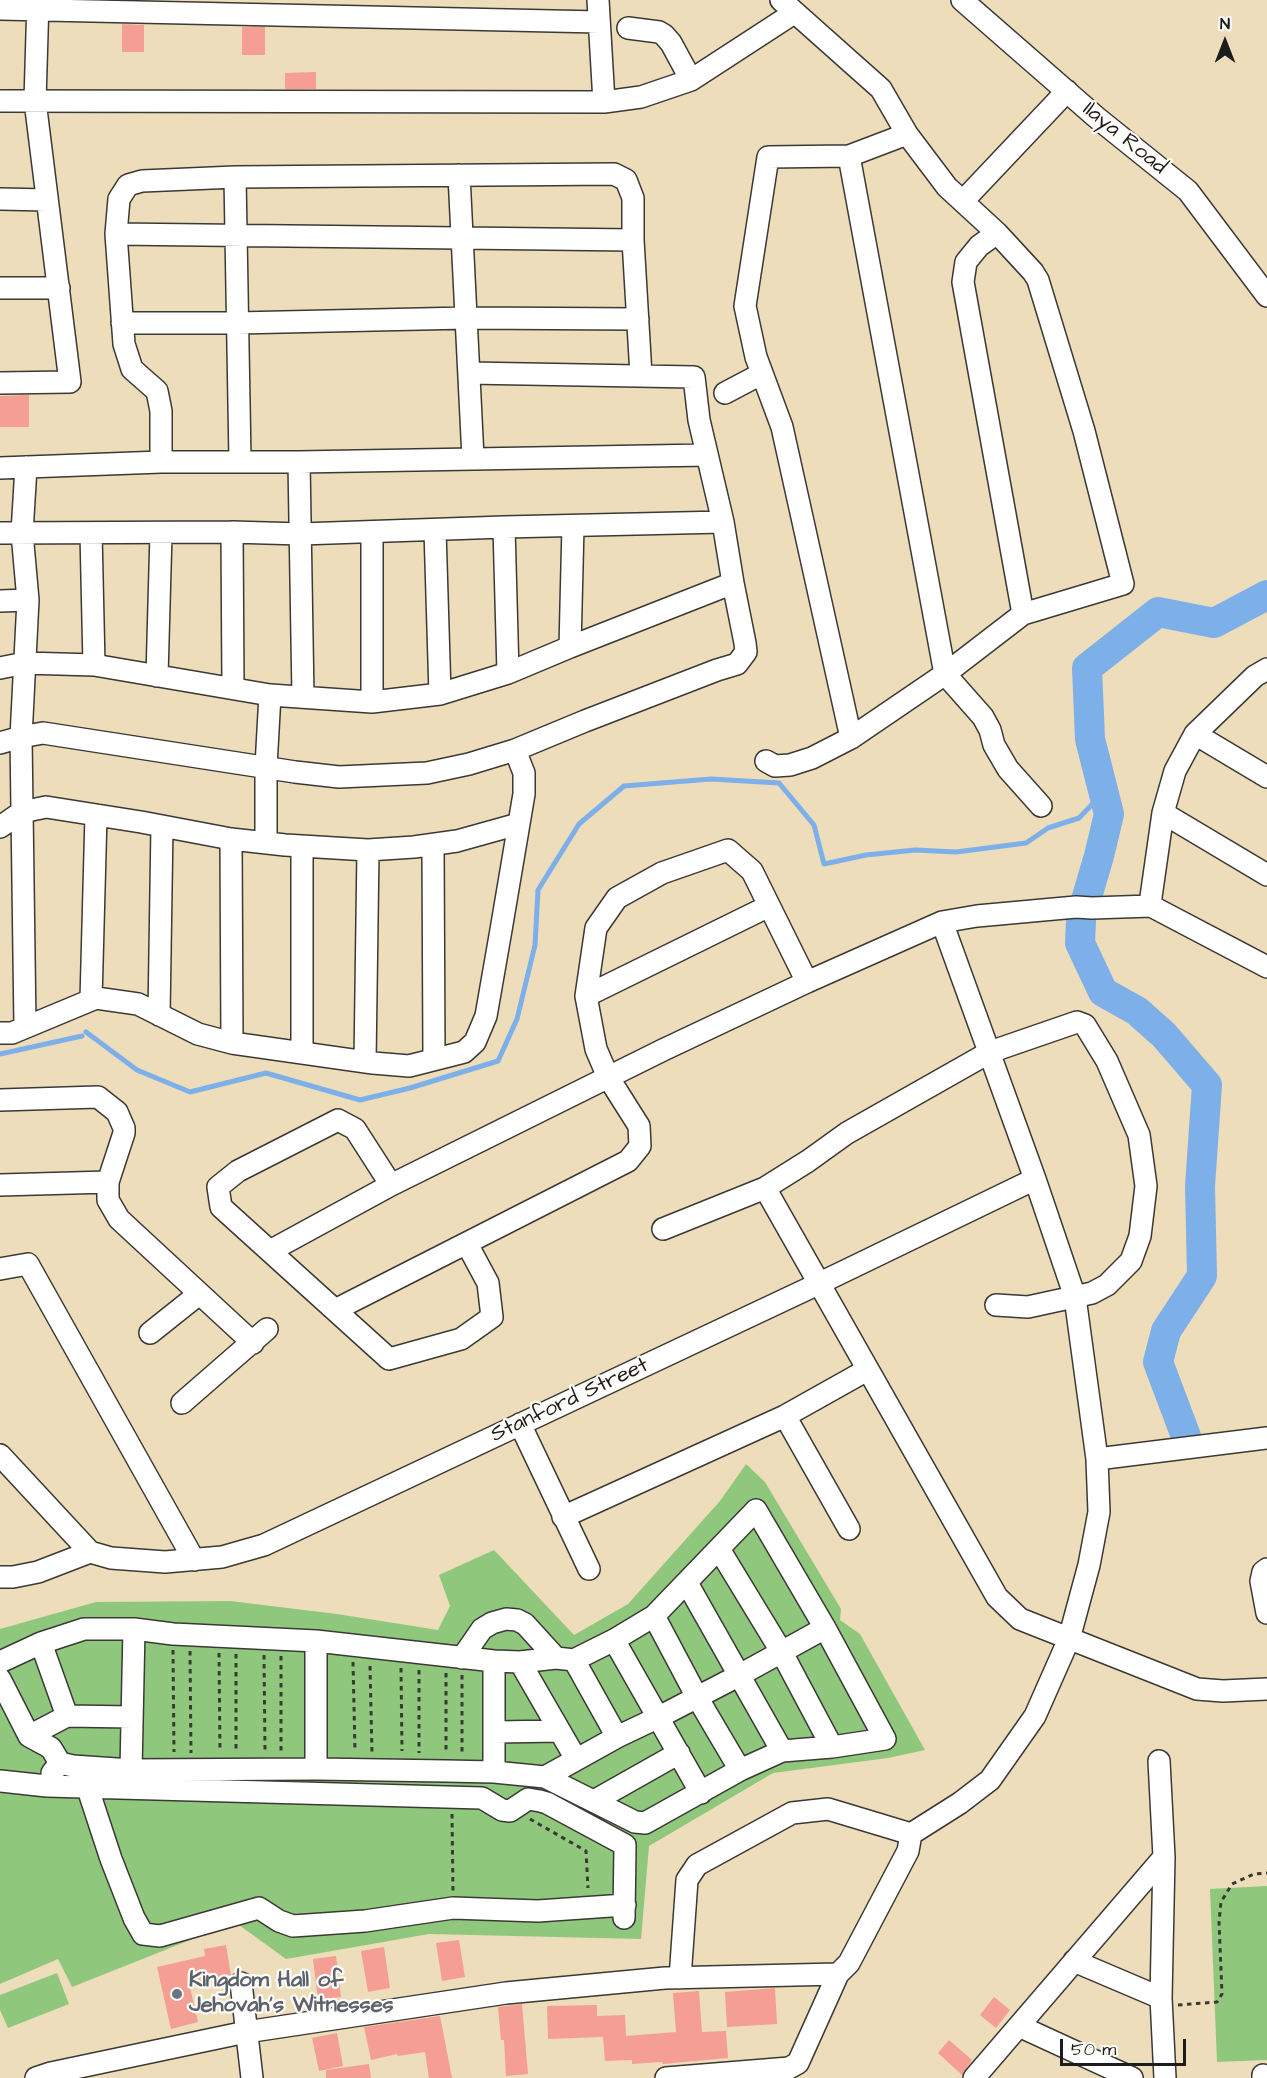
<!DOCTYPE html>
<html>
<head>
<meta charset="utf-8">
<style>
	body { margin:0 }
	#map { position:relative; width:1267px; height:2078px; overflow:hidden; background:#edddba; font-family:"Architects Daughter",sans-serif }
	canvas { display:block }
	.north { position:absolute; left:1195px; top:12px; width:60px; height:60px; -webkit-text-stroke:4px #fdfcf7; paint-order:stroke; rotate:0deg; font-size:16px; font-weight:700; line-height:24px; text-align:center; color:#1c1c1c }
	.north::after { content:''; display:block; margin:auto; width:21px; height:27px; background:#1c1c1c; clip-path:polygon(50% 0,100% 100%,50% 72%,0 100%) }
	.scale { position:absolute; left:1060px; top:2039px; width:126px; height:27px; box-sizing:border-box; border:3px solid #1c1c1c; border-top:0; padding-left:8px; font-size:18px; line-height:21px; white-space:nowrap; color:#1c1c1c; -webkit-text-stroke:4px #fdfcf7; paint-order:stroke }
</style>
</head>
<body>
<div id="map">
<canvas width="1267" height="2078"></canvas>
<div class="north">N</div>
<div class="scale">50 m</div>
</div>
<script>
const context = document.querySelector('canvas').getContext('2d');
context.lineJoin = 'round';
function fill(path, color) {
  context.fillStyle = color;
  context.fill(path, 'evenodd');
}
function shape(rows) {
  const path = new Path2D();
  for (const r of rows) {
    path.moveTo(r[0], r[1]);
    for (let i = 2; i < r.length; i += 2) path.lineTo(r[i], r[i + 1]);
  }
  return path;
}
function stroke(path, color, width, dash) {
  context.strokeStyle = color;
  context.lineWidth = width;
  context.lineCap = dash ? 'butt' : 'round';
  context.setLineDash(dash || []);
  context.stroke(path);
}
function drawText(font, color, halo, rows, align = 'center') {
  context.font = font + ' "Architects Daughter",sans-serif';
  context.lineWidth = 4.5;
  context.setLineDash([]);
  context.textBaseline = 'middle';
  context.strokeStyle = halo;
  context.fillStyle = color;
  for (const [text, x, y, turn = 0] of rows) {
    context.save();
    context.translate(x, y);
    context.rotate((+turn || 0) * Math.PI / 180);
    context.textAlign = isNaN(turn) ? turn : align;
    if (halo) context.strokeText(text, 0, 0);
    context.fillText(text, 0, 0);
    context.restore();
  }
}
fill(shape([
	[746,1464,765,1482,841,1609,840,1620,860,1634,925,1750,888,1758,773,1773,649,1846,641,1939,429,1934,286,1959,239,1925,223,1927,72,1987,58,1959,0,1984,0,1629,96,1602,230,1601,337,1614,438,1630,450,1606,439,1575,494,1550,574,1635,628,1604,720,1501],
	[1267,1886,1267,2060,1217,2062,1210,1889],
	[57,1973,69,2004,8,2028,0,2010,0,1995]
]), '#8fc87c');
stroke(shape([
	[86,1032,137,1070,190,1092,266,1073,360,1100,410,1088,498,1061,517,1019,535,945,538,890,579,824,624,786,711,779,779,783,814,825,824,864,866,855,915,850,956,852,1026,843,1048,828,1079,818,1103,793],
	[0,1054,82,1036]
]), '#7dafe9', 5);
stroke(shape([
	[1086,900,1099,856,1109,814,1090,739,1087,668,1158,612,1214,623,1267,595],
	[1081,921,1080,943,1103,992,1137,1011,1164,1035,1207,1085,1200,1186,1202,1276,1166,1331,1158,1362,1187,1439]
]), '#7dafe9', 30);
fill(shape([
	[122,24,144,25,144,52,122,52],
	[242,27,265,27,265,55,242,55],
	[316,72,316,89,285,89,285,73],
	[29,395,29,427,0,427,0,396],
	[459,1940,465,1977,442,1981,436,1943],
	[226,1945,231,1975,189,1983,198,2022,171,2029,157,1967,205,1956,204,1949],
	[384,1947,390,1988,368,1992,361,1951],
	[336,1956,341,1997,318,2000,313,1959],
	[775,1988,777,2024,727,2027,725,1992],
	[699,1991,702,2032,726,2031,728,2058,663,2064,662,2062,632,2064,632,2060,605,2061,603,2037,548,2039,547,2006,597,2005,597,2016,625,2015,626,2036,676,2032,673,1993],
	[994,1997,1010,2010,996,2028,980,2015],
	[522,2004,528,2074,506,2076,504,2040,501,2040,498,2007],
	[440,2016,452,2078,429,2078,425,2052,398,2056,397,2054,371,2060,364,2027],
	[337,2033,343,2066,319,2071,312,2038],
	[949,2040,972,2060,962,2075,938,2053],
	[369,2064,371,2078,326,2078,326,2070]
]), '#f59e93');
const minor = shape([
	[598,0,604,102],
	[962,0,1096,117,1188,191,1267,296],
	[0,9,599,22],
	[628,28,659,32,664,35,671,43,691,80],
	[0,101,604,102,641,97,691,80,794,13],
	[849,156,945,674,983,717,990,730,994,745,1008,769,1041,806],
	[459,175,473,458],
	[235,177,240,460],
	[0,199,47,200],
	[963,201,1067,91],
	[997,233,979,246,966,262,963,282,1023,614],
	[116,234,633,240],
	[0,288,59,288],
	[122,323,237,323,466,318,638,319],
	[0,383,70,382,35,101,38,0],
	[725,393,761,374],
	[161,462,161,411,157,391,132,369,124,344,116,234,119,199,128,185,142,181,235,177,614,174,626,180,633,198,633,240,641,375],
	[299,462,303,697],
	[0,468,161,462,299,462,707,455],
	[504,527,508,673,570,647,733,583],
	[435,530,440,694],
	[232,532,233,688],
	[0,533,232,532,301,534,504,527,723,522],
	[91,533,94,665],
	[0,601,28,600],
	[570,647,573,526],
	[0,668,25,663,94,665,270,695,372,702,440,694,508,673],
	[1267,669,1255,676,1195,734,1175,771,1163,813,1151,897,1151,906,1267,967],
	[157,676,161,533],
	[372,702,372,532],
	[1195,734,1267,777],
	[851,738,782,427,756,357,745,306,768,157,849,156,907,134],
	[0,743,21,737,43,733,295,772,339,777,427,773,469,764,515,750,585,721,717,670,737,664,746,652,745,643,733,583,723,522,699,420,694,377,469,373],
	[766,761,775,766,790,765,812,758,851,738,945,674,1023,614,1123,584,1084,431,1038,280,1033,272,997,233,947,187,907,134,881,89,781,0],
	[1163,813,1267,875],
	[0,827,22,812,46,807,141,822,231,839,285,845,368,850,414,847,457,841,518,824],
	[231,839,232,1043],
	[266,842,266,766,270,695],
	[433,845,434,1059],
	[302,846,302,1052],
	[586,996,769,906],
	[91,1000,96,815],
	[159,1015,162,826],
	[25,1027,21,737,28,600,22,533,26,467],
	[0,1033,12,1033,96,998,138,1004,198,1034,232,1043,373,1063,409,1066,464,1052,475,1042,486,1016,501,930,524,794,524,773,515,750],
	[365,1062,368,850],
	[0,1100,98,1097,117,1112,124,1128,124,1133,108,1182,108,1200,119,1219,253,1343],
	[0,1185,108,1182],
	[391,1185,355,1129,338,1120,238,1171,218,1187,221,1207,389,1359,461,1339,492,1317,488,1283,467,1244],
	[765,1188,997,1597,1020,1619,1197,1689,1223,1691,1267,1689],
	[663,1229,765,1188,808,1161,847,1133,990,1052,1077,1022,1085,1025,1107,1061,1139,1135,1146,1186,1140,1236,1131,1261,1107,1285,1092,1293,1028,1307,996,1305],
	[270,1251,391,1185,663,1050,807,982,942,922,977,916,1076,907,1092,908,1151,906],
	[0,1269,28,1264,194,1560],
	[335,1310,628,1161,640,1146,639,1126,608,1077,596,1049,586,996,596,928,617,898,662,873,728,850,752,871,807,982],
	[150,1333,199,1294],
	[182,1403,267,1329],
	[785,1416,849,1529],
	[520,1424,589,1569],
	[0,1455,90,1552],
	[1097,1459,1267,1438],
	[563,1517,785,1416,867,1370],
	[719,1549,781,1651,832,1747],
	[90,1552,111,1558,165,1562,222,1557,264,1545,818,1284,1035,1179],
	[1267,1569,1263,1572,1261,1581,1267,1613],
	[0,1577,13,1577,38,1572,90,1552],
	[687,1583,782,1751],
	[654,1616,697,1697,740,1770],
	[614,1640,701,1793],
	[316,1641,316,1769],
	[41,1643,67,1716],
	[462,1658,482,1629,492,1623,506,1619,517,1620,525,1624,556,1658],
	[574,1660,617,1737],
	[494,1661,494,1772],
	[0,1662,41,1643,84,1629,134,1629],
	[520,1662,576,1759],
	[0,1679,29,1736,51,1748,60,1763,52,1773],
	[495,1732,560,1731],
	[29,1736,67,1716,132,1717],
	[1159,1761,1164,1857],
	[60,1763,73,1766,131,1770,316,1769,446,1771,494,1772,545,1777,635,1822,645,1823,740,1770,782,1751,832,1747,885,1739,825,1628,756,1510,654,1616,614,1640,574,1660,556,1658,520,1662,494,1661,316,1641,173,1634,134,1629,131,1770],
	[545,1777,617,1737,659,1717,738,1676,825,1628],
	[0,1781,47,1786,482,1798,502,1810,510,1811,528,1799,540,1801,547,1803,625,1845,624,1918],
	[87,1786,111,1859,134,1918,143,1934,160,1936,259,1908,279,1921,293,1926,365,1921,453,1908,538,1911,625,1905],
	[594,1801,679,1753],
	[1074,1961,1161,1998],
	[680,1978,687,1880,697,1865,792,1813,828,1809,911,1834],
	[241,1983,252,2078],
	[1019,2026,1132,2078],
	[1263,2075,1263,2078],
	[36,2078,51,2073,246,2032,506,1993,665,1978,838,1974],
	[666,2078,789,2068,798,2063,838,1974,849,1963,908,1851,911,1834,960,1803,990,1780,1035,1716,1069,1639,1089,1565,1099,1512,1097,1459,1075,1297,1035,1179,942,922],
	[974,2078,1164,1857,1161,1998,1165,2078]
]);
stroke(minor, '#3b3934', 24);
stroke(shape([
	[173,1650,174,1752],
	[190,1651,191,1753],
	[219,1653,220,1751],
	[236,1654,236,1752],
	[264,1655,265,1751],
	[281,1656,281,1752],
	[353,1662,355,1752],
	[370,1666,372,1753],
	[401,1668,402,1751],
	[419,1670,419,1753],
	[446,1673,446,1753],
	[462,1675,462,1752],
	[452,1814,453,1891],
	[530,1819,586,1851,588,1888],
	[1178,2005,1217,2002,1222,1994,1219,1922,1221,1902,1232,1884,1254,1874,1267,1873]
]), '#3b3934', 3, [4.5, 4.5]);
stroke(minor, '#fff', 21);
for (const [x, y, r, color] of [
	[177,1994,6,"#6b7280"]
]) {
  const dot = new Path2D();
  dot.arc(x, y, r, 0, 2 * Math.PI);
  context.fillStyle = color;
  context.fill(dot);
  stroke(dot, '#fdfcf7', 2);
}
drawText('22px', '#1c1c1c', '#fdfcf7', [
	["Ilaya Road",1124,139,39],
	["Stanford Street",570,1401,-25]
]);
drawText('bold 22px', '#5b616d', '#fdfcf7', [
	["Kingdom Hall of",189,1981],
	["Jehovah's Witnesses",189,2006]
], 'left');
</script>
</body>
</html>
